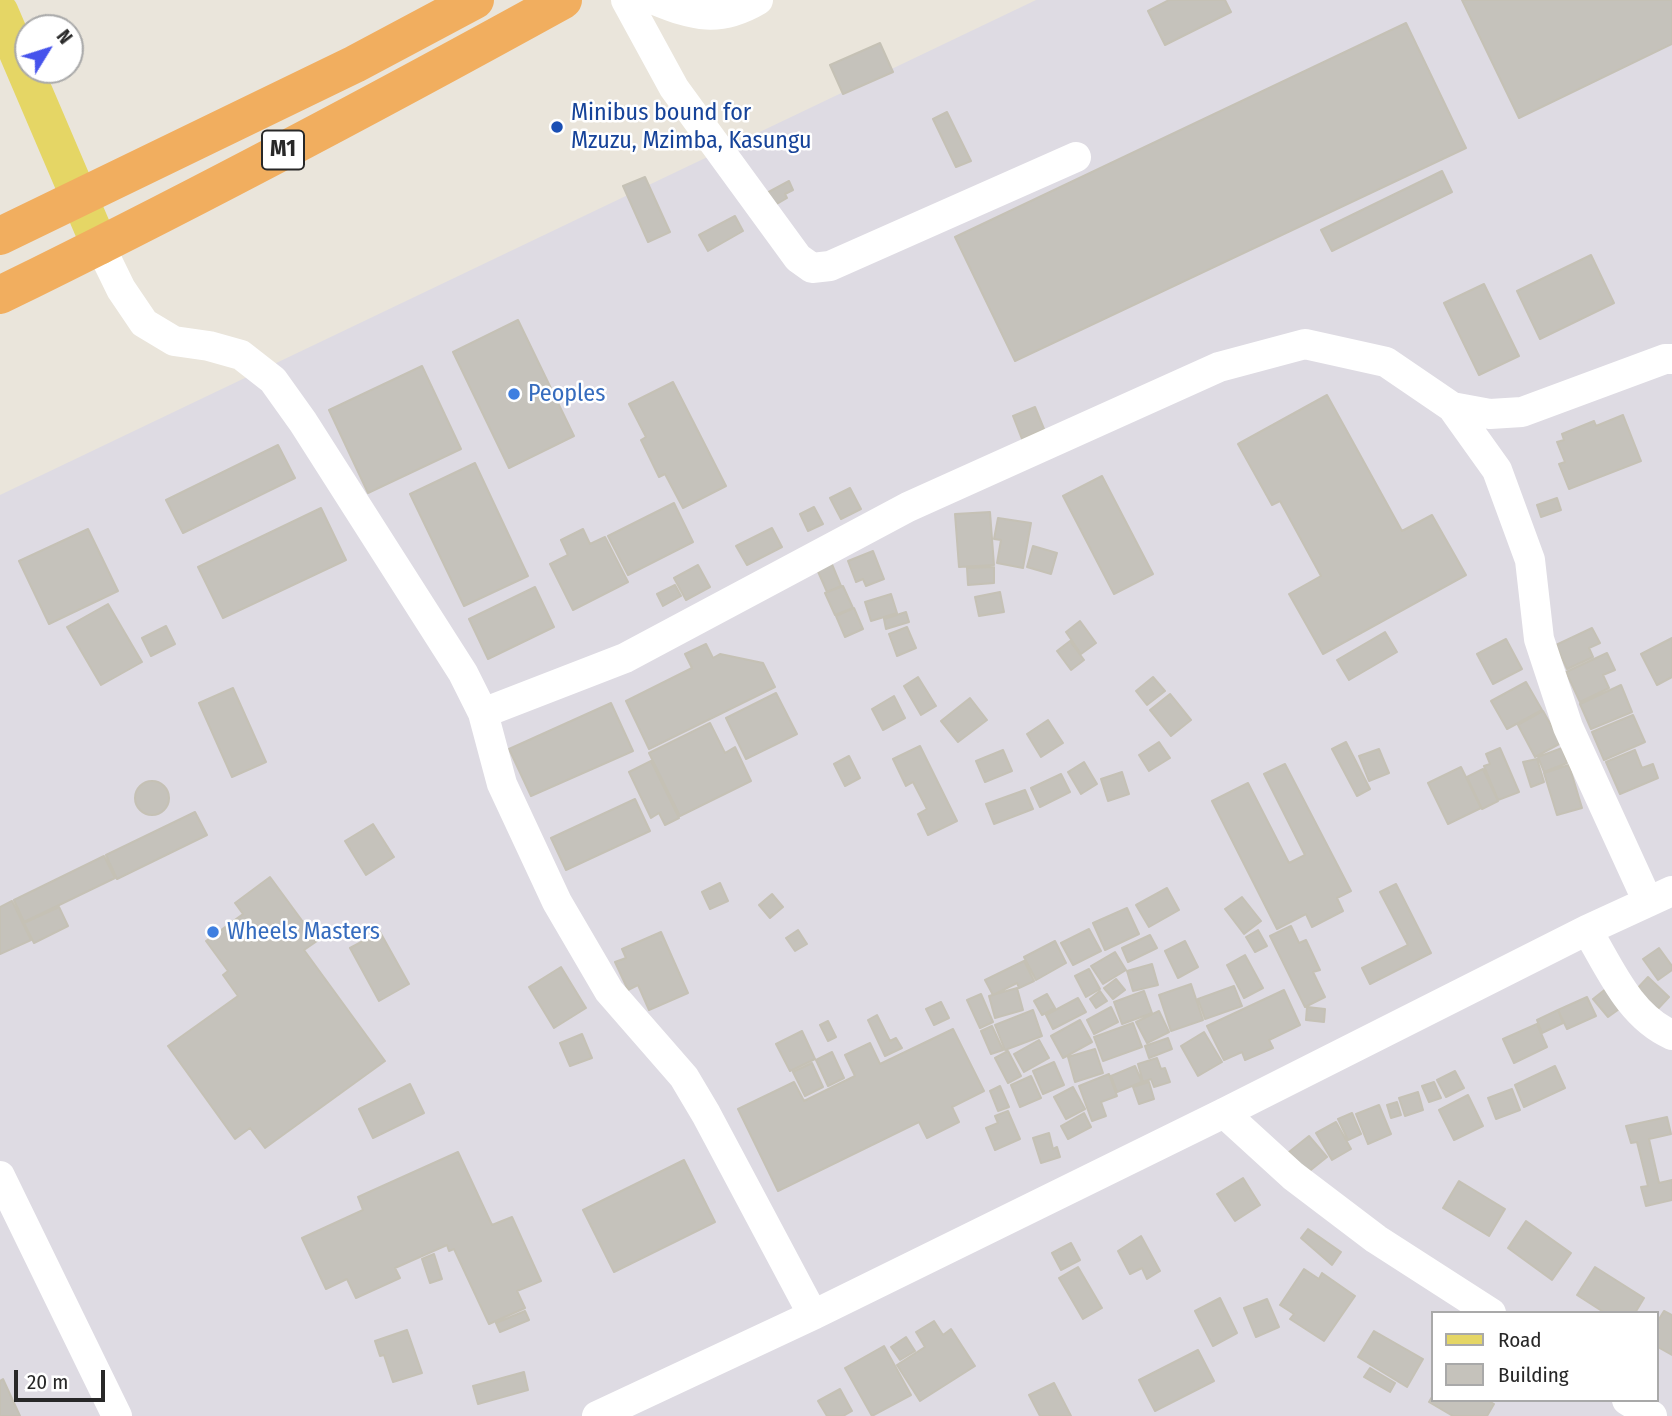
<!DOCTYPE html>
<style>
body{margin:0}
#map{position:relative;width:1672px;height:1416px;overflow:hidden;background:#eae5db;font-family:"Fira Sans Condensed",sans-serif}
canvas{display:block}
.legend{position:absolute;left:1431px;top:1311px;width:228px;height:91px;box-sizing:border-box;background:#fff;border:2px solid #a9a9a9;margin:0;padding:9px 12px;list-style:none;font-size:21px;color:#282828}
.legend li{display:flex;align-items:center;gap:14px;height:35px}
.legend b{width:35px;border:2px solid #a9a9a9}
.north{position:absolute;left:14px;top:14px;width:70px;height:70px;box-sizing:border-box;background:#fff;border:2px solid #a9a9a9;border-radius:50%;rotate:52deg;font-size:19px;font-weight:700;line-height:28px;text-align:center;color:#282828}
.north::after{content:'';display:block;margin:auto;width:24px;height:32px;background:#4653ec;clip-path:polygon(50% 0,100% 100%,50% 72%,0 100%)}
.scale{position:absolute;left:14px;top:1370px;width:91px;height:32px;box-sizing:border-box;border:4px solid #282828;border-top:0;padding-left:9px;font-size:21px;line-height:24px;white-space:nowrap;color:#282828;-webkit-text-stroke:5px #fff;paint-order:stroke}
</style>
<div id="map">
<canvas width="1672" height="1416"></canvas>
<ul class="legend">
<li><b style="height:9px;background:#e5d665"></b>Road</li>
<li><b style="height:19px;background:#c5c2bb"></b>Building</li>
</ul>
<div class="north">N</div>
<div class="scale">20 m</div>
</div>
<script>
const ctx = document.querySelector('canvas').getContext('2d');
ctx.lineJoin = 'round';
function fillPath(path, color) { ctx.fillStyle = color; ctx.fill(path, 'evenodd'); }
function trace(path, color, width, dash) { ctx.strokeStyle = color; ctx.lineWidth = width; ctx.lineCap = dash ? 'butt' : 'round'; ctx.setLineDash(dash || []); ctx.stroke(path); }
function drawText(font, color, halo, rows, align = 'center') {
  ctx.font = font + ' "Fira Sans Condensed",sans-serif'; ctx.lineWidth = 5; ctx.setLineDash([]); ctx.textBaseline = 'middle'; ctx.strokeStyle = halo; ctx.fillStyle = color; for (const [text, x, y, turn = 0] of rows) {
    ctx.save(); ctx.translate(x, y); ctx.rotate((+turn || 0) * Math.PI / 180); ctx.textAlign = isNaN(turn) ? turn : align; if (halo) ctx.strokeText(text, 0, 0); ctx.fillText(text, 0, 0); ctx.restore();
  }
}
fillPath(new Path2D(`
 M1036,0H1672V1416H0V495ZM1432,1313H1656V1400H1432Z`), '#dedbe3');
const building = new Path2D(`
 M1169,0H1225L1231,12L1165,45L1148,11Z
 M1462,0H1672V44L1519,118Z
 M1406,23L1466,148L1015,361L955,237Z
 M880,43L893,72L843,94L830,65Z
 M947,112L971,161L956,167L933,119Z
 M1442,171L1452,192L1332,251L1321,230Z
 M645,177L670,232L648,242L623,186Z
 M789,181L793,190L785,194L787,198L770,208L763,195Z
 M735,216L743,231L708,251L699,235Z
 M1591,255L1614,303L1540,339L1517,291Z
 M1484,284L1519,356L1479,375L1444,303Z
 M518,320L574,436L509,468L453,352Z
 M422,366L461,449L368,493L329,410Z
 M673,382L726,486L683,508L665,474L659,477L641,440L646,437L629,404Z
 M1327,395L1402,531L1432,515L1466,575L1323,654L1289,594L1321,576L1280,501L1272,505L1238,444Z
 M1035,407L1044,429L1022,439L1013,416Z
 M1623,415L1641,461L1569,489L1559,464L1565,462L1557,442L1564,440L1562,434L1594,421L1596,426Z
 M278,445L295,478L183,533L166,500Z
 M475,463L528,576L464,606L410,494Z
 M1102,476L1153,574L1114,594L1063,496Z
 M850,488L861,509L841,519L830,498Z
 M1557,498L1561,510L1541,517L1537,505Z
 M674,503L693,542L628,575L608,536Z
 M814,507L823,524L808,531L800,514Z
 M321,508L346,560L223,618L198,567Z
 M990,512L994,565L959,567L955,514Z
 M998,518L1031,523L1023,568L997,563L1001,540L994,539Z
 M772,528L782,547L747,565L736,546Z
 M88,529L118,591L49,624L19,561Z
 M583,529L590,544L605,537L628,582L573,610L550,564L568,555L561,540Z
 M1033,546L1057,553L1051,574L1027,567Z
 M873,551L884,579L866,586L863,579L856,582L848,561Z
 M831,562L841,586L827,592L816,567Z
 M698,565L710,587L686,600L674,578Z
 M994,567V583L968,585L967,568Z
 M675,585L681,596L663,606L657,594Z
 M843,586L853,608L835,615L825,593Z
 M535,587L554,627L488,659L469,619Z
 M1000,592L1004,612L979,616L975,597Z
 M891,594L897,613L871,621L865,602Z
 M108,604L142,662L101,685L67,627Z
 M854,608L863,629L845,637L836,616Z
 M906,612L909,622L886,629L884,619Z
 M1080,621L1096,643L1081,654L1066,632Z
 M166,626L175,644L151,656L142,638Z
 M907,627L916,648L897,656L889,634Z
 M1592,628L1600,643L1589,648L1593,657L1567,669L1556,645Z
 M1385,632L1397,652L1349,680L1337,660Z
 M1672,638V677L1657,685L1641,654Z
 M1506,639L1522,669L1493,684L1477,654Z
 M1070,641L1084,660L1071,670L1057,651Z
 M706,644L713,658L720,654L763,663L775,687L649,749L626,701L692,668L685,654Z
 M1607,653L1615,670L1603,675L1609,688L1580,702L1566,672Z
 M918,677L936,706L921,715L904,686Z
 M1153,677L1165,691L1147,705L1136,691Z
 M1526,682L1542,710L1507,729L1491,701Z
 M1621,685L1632,712L1591,729L1580,704Z
 M233,688L266,762L232,777L199,703Z
 M776,693L797,734L746,759L726,718Z
 M1170,694L1191,720L1171,736L1150,710Z
 M894,696L905,718L883,730L872,709Z
 M970,698L987,720L958,742L941,721Z
 M611,703L633,751L531,796L509,749Z
 M1543,711L1561,743L1535,757L1518,725Z
 M1633,715L1645,742L1604,760L1592,732Z
 M1048,720L1063,743L1041,757L1027,734Z
 M710,723L725,753L735,747L751,781L680,816L649,753Z
 M1159,742L1170,758L1149,771L1139,755Z
 M1346,742L1370,789L1357,796L1332,749Z
 M920,746L957,821L928,835L918,814L927,809L913,782L906,786L893,759Z
 M1500,748L1519,792L1498,800L1484,766L1490,764L1486,754Z
 M1562,748L1567,763L1544,772L1538,757Z
 M1379,749L1389,773L1369,781L1359,756Z
 M1003,750L1012,771L985,782L976,761Z
 M1635,750L1642,768L1653,764L1658,778L1620,794L1606,762Z
 M849,756L860,778L845,786L834,764Z
 M1537,759L1544,782L1531,787L1523,762Z
 M651,761L679,818L665,825L659,813L651,818L629,772Z
 M1084,762L1097,784L1081,794L1068,772Z
 M1285,764L1351,891L1337,898L1343,911L1312,927L1306,914L1277,929L1212,801L1248,783L1289,863L1305,855L1264,774Z
 M1569,765L1582,808L1557,815L1544,773Z
 M1461,767L1481,808L1448,824L1428,783Z
 M1483,769L1498,801L1482,809L1467,777Z
 M1122,772L1129,794L1108,801L1101,779Z
 M1061,774L1070,792L1040,807L1031,788Z
 M135 798a17 17 0 1 1 34 0a17 17 0 1 1-34 0Z
 M1025,790L1033,809L994,824L986,804Z
 M635,799L650,831L566,870L551,838Z
 M195,812L207,835L117,879L106,855Z
 M373,824L394,857L366,875L345,841Z
 M104,856L115,878L24,922L14,900Z
 M270,877L317,941L304,950L385,1061L265,1148L250,1128L235,1139L168,1046L238,996L223,975L228,971L206,941L243,914L235,903Z
 M720,883L728,901L710,909L702,892Z
 M1396,884L1431,953L1370,984L1362,968L1408,945L1380,892Z
 M1167,888L1179,910L1149,927L1136,905Z
 M772,894L783,907L770,918L759,905Z
 M1242,897L1261,921L1244,934L1225,909Z
 M12,901L31,940L0,954V907Z
 M59,907L68,926L34,943L24,923Z
 M1127,908L1139,934L1105,950L1093,923Z
 M1291,926L1299,943L1306,940L1320,970L1313,972L1325,997L1305,1007L1270,936Z
 M1089,929L1101,951L1073,965L1061,943Z
 M798,930L807,944L795,951L786,938Z
 M1258,930L1267,946L1255,952L1246,937Z
 M380,932L409,984L379,1001L350,948Z
 M661,932L688,993L649,1010L638,985L628,990L615,962L626,958L622,949Z
 M1150,935L1157,948L1128,962L1122,948Z
 M1055,941L1066,963L1036,980L1024,957Z
 M1185,941L1198,967L1178,978L1165,951Z
 M1659,948L1672,966V970L1658,980L1643,959Z
 M1115,952L1126,970L1103,984L1091,966Z
 M1245,955L1263,988L1244,998L1227,965Z
 M1024,961L1034,981L1019,988L1017,983L993,995L985,980Z
 M1152,964L1158,985L1133,991L1127,971Z
 M561,967L586,1008L554,1028L529,987Z
 M1089,969L1100,989L1086,997L1075,976Z
 M1648,977L1669,997L1655,1012L1634,992Z
 M1116,979L1125,990L1113,999L1104,988Z
 M1191,984L1203,1020L1171,1031L1159,995Z
 M1234,986L1242,1006L1205,1019L1198,999Z
 M1017,988L1023,1010L995,1018L989,996Z
 M1607,988L1622,1007L1608,1017L1593,999Z
 M1284,990L1300,1025L1269,1040L1273,1048L1245,1060L1242,1052L1224,1060L1207,1026Z
 M1100,991L1107,1001L1096,1008L1090,999Z
 M1144,991L1152,1013L1122,1024L1114,1002Z
 M981,994L993,1022L980,1028L967,1000Z
 M1047,994L1055,1008L1042,1015L1034,1001Z
 M1587,997L1596,1016L1567,1029L1558,1010Z
 M1078,998L1086,1012L1053,1029L1046,1015Z
 M941,1002L949,1018L934,1025L926,1009Z
 M1111,1007L1118,1022L1094,1034L1087,1020Z
 M1307,1007L1325,1009L1324,1022L1306,1020Z
 M1033,1010L1042,1036L1005,1050L995,1025Z
 M1558,1010L1563,1023L1542,1033L1537,1020Z
 M1159,1011L1169,1032L1147,1043L1136,1022Z
 M877,1015L890,1041L896,1038L902,1048L885,1056L868,1020Z
 M1080,1020L1092,1042L1063,1058L1051,1036Z
 M828,1021L836,1037L828,1041L820,1025Z
 M1133,1023L1142,1047L1103,1061L1094,1037Z
 M1537,1024L1547,1047L1514,1063L1503,1039Z
 M992,1026L1003,1050L991,1054L981,1031Z
 M953,1029L984,1091L952,1107L959,1122L927,1138L919,1122L778,1191L738,1109L794,1082L804,1101L855,1076L845,1055L870,1043L880,1064Z
 M802,1031L815,1059L790,1071L776,1044Z
 M1204,1032L1222,1062L1198,1076L1181,1046Z
 M582,1034L592,1058L570,1066L560,1043Z
 M1168,1038L1172,1049L1149,1058L1145,1046Z
 M1039,1040L1049,1058L1024,1072L1014,1054Z
 M1095,1049L1103,1073L1075,1082L1068,1057Z
 M1008,1051L1021,1076L1008,1083L995,1058Z
 M832,1052L844,1078L828,1086L816,1060Z
 M1157,1058L1161,1069L1165,1068L1170,1082L1154,1087L1151,1079L1143,1082L1138,1064Z
 M1054,1062L1064,1085L1043,1094L1033,1071Z
 M812,1063L823,1087L805,1096L793,1072Z
 M1135,1066L1142,1082L1117,1092L1111,1076Z
 M1555,1066L1565,1088L1524,1107L1515,1085Z
 M1455,1071L1464,1088L1446,1097L1437,1080Z
 M1109,1074L1117,1096L1101,1102L1106,1116L1092,1121L1079,1086Z
 M1031,1076L1041,1098L1020,1107L1011,1085Z
 M1149,1082L1154,1099L1139,1104L1133,1087Z
 M1434,1082L1441,1098L1429,1102L1422,1086Z
 M410,1084L424,1113L373,1138L359,1109Z
 M1000,1086L1009,1107L998,1111L990,1091Z
 M1073,1087L1085,1109L1066,1119L1054,1097Z
 M1512,1089L1520,1110L1496,1119L1488,1098Z
 M1418,1092L1423,1110L1405,1116L1399,1098Z
 M1468,1095L1483,1126L1454,1140L1439,1110Z
 M1397,1102L1401,1115L1391,1118L1387,1105Z
 M1379,1105L1391,1134L1368,1144L1356,1114Z
 M1008,1111L1020,1139L995,1150L986,1128L998,1123L995,1116Z
 M1084,1113L1091,1127L1068,1139L1061,1126Z
 M1352,1113L1361,1134L1348,1140L1338,1119Z
 M1667,1117L1671,1134L1649,1139L1659,1183L1672,1180V1200L1646,1206L1641,1187L1648,1186L1637,1142L1631,1143L1626,1126Z
 M1336,1122L1351,1149L1332,1160L1316,1133Z
 M1049,1133L1053,1149L1057,1147L1060,1157L1041,1163L1033,1138Z
 M1309,1136L1327,1157L1307,1173L1289,1152Z
 M458,1152L492,1225L512,1217L541,1281L517,1291L525,1308L489,1324L454,1249L449,1251L447,1245L395,1268L400,1278L356,1298L347,1279L326,1289L302,1238L363,1210L358,1197Z
 M684,1160L715,1222L614,1272L583,1210Z
 M1243,1178L1260,1205L1235,1221L1217,1194Z
 M1459,1181L1505,1209L1489,1236L1443,1208Z
 M1526,1221L1571,1253L1552,1280L1508,1248Z
 M1308,1229L1341,1252L1332,1265L1301,1238Z
 M1141,1236L1160,1271L1147,1279L1142,1268L1130,1274L1118,1251Z
 M1071,1243L1080,1260L1061,1270L1052,1253Z
 M434,1254L442,1279L430,1283L422,1259Z
 M1078,1267L1102,1308L1083,1319L1059,1278Z
 M1595,1267L1644,1298L1635,1313H1605L1577,1295Z
 M1304,1269L1319,1279L1322,1273L1355,1296L1324,1341L1290,1319L1294,1314L1280,1305Z
 M1220,1298L1237,1333L1213,1346L1195,1311Z
 M1267,1299L1279,1327L1256,1337L1244,1308Z
 M525,1311L529,1320L500,1332L496,1323Z
 M1664,1311L1672,1315V1355L1656,1346V1324Z
 M934,1321L943,1335L951,1329L975,1366L920,1401L897,1365L925,1347L916,1332Z
 M407,1330L422,1373L393,1382L384,1355L380,1356L375,1341Z
 M1374,1331L1423,1359L1407,1387L1358,1357Z
 M906,1337L915,1351L900,1360L891,1347Z
 M884,1346L911,1395L872,1416L845,1368Z
 M1198,1350L1214,1381L1155,1411L1139,1380Z
 M1370,1368L1395,1383L1390,1392L1364,1377Z
 M524,1372L528,1390L478,1404L473,1386Z
 M3,1379L20,1416H0V1381Z
 M1054,1383L1071,1416H1040L1029,1395Z
 M840,1389L852,1411L843,1416H827L818,1401Z
 M1432,1397V1400H1487L1494,1404L1487,1416H1453L1429,1402Z`);
fillPath(building, '#c5c2bb');
trace(building, '#c5c1b5', 2);
trace(new Path2D(`
 M626,0L674,88L798,258L812,268L830,266L1076,157
 M655,0C694,16 719,23 758,0
 M100,246L121,289L144,323L174,341L209,346L241,355L273,380L303,422L463,673L483,713L502,784L557,902L609,991L684,1077L706,1114L813,1315
 M1452,407L1490,414L1522,412L1665,359H1672
 M483,713L625,658L908,507L1219,367L1305,344L1386,362L1452,407L1497,470L1530,560L1539,639L1568,727L1648,902
 M1587,930C1610,968 1629,1016 1672,1035
 M1224,1113L1293,1176L1376,1239L1491,1313
 M0,1176L117,1416
 M1627,1400L1652,1416
 M597,1416L813,1315L1224,1113L1587,930L1672,891`), '#fff', 30);
trace(new Path2D(`
 M0,12L100,246`), '#e5d665', 37);
trace(new Path2D(`
 M0,236L355,64L475,0
 M0,295C190,202 378,102 563,0`), '#f1ae5f', 38);
for (const [x, y, r, color] of [
 [557,127,7,"#1a4fb4"],
 [514,394,7,"#3f7fe0"],
 [213,932,7,"#3f7fe0"]
]) { const dot = new Path2D(); dot.arc(x, y, r, 0, 2 * Math.PI); ctx.fillStyle = color; ctx.fill(dot); trace(dot, '#fff', 2.5); }
for (const [x, y, w] of [
 [283,150,42]
]) { const box = new Path2D(); box.roundRect(x - w / 2, y - 19.5, w, 39, 5); ctx.fillStyle = '#fff'; ctx.fill(box); trace(box, '#282828', 2); }
drawText('bold 23px', '#282828', null, [
 ["M1",283,150]
]);
drawText('24px', '#164399', '#fff', [
 ["Minibus bound for",571,113],
 ["Mzuzu, Mzimba, Kasungu",571,141]
], 'left');
drawText('24px', '#366cbe', '#fff', [
 ["Peoples",528,394],
 ["Wheels Masters",227,932]
], 'left');
</script>
